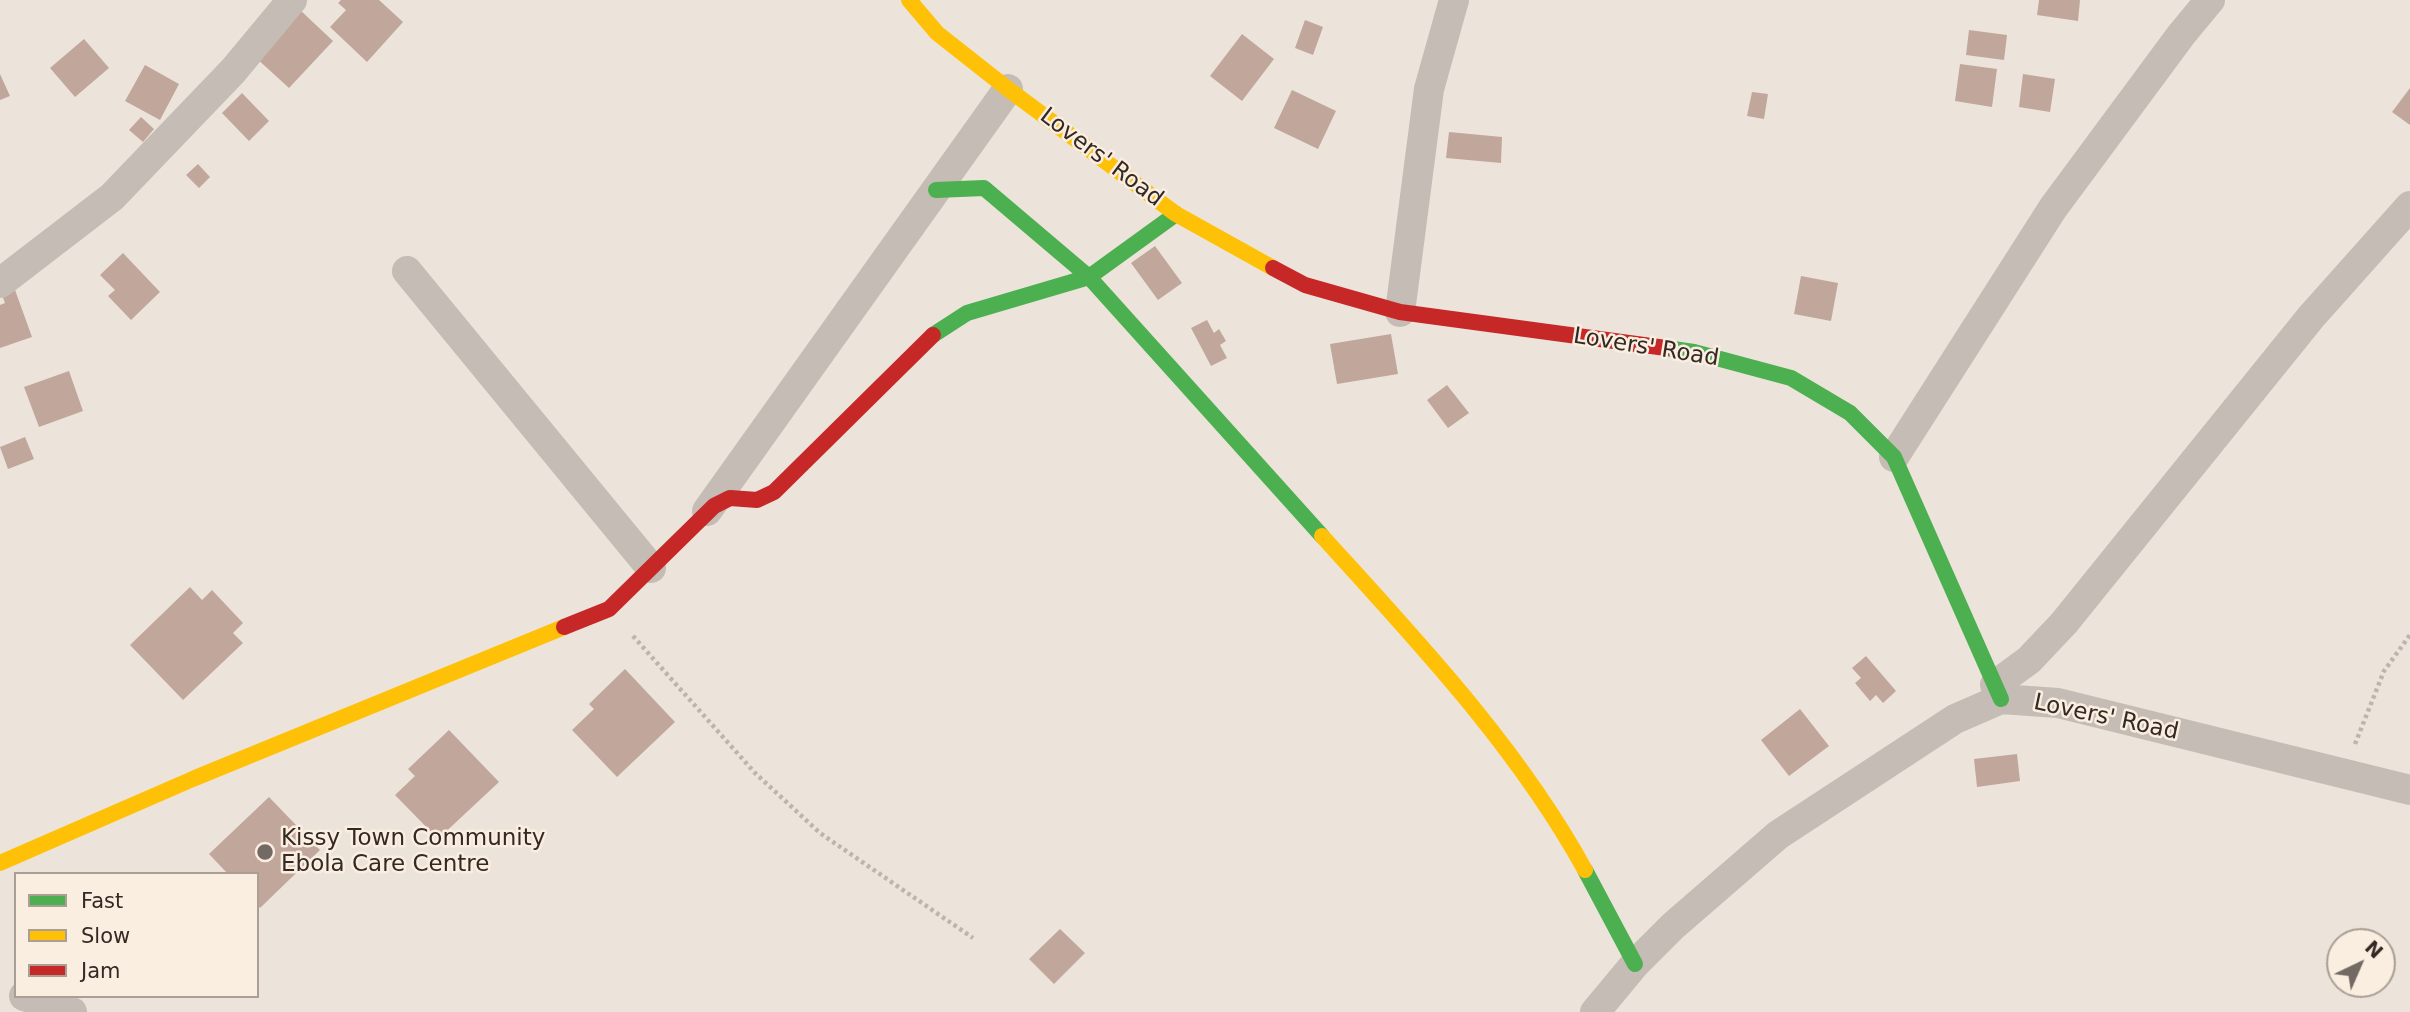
<!DOCTYPE html>
<style>
body{margin:0}
#map{position:relative;width:2410px;height:1012px;overflow:hidden;background:#ece4db;font-family:"DejaVu Sans",sans-serif}
canvas{display:block}
.legend{position:absolute;left:14px;top:872px;width:245px;height:126px;box-sizing:border-box;background:#faeee0;border:2px solid #ab9f95;margin:0;padding:9px 12px;list-style:none;font-size:21px;color:#342924}
.legend li{display:flex;align-items:center;gap:14px;height:35px}
.legend b{width:35px;border:2px solid #ab9f95}
.north{position:absolute;left:2326px;top:928px;width:70px;height:70px;box-sizing:border-box;background:#faeee0;border:2px solid #ab9f95;border-radius:50%;rotate:44deg;font-size:19px;font-weight:700;line-height:28px;text-align:center;color:#342924}
.north::after{content:'';display:block;margin:auto;width:24px;height:32px;background:#746a64;clip-path:polygon(50% 0,100% 100%,50% 72%,0 100%)}
</style>
<div id="map">
<canvas width="2410" height="1012"></canvas>
<ul class="legend">
<li><b style="height:9px;background:#4caf50"></b>Fast</li>
<li><b style="height:9px;background:#ffc107"></b>Slow</li>
<li><b style="height:9px;background:#c62828"></b>Jam</li>
</ul>
<div class="north">N</div>
</div>
<script>
const ctx = document.querySelector('canvas').getContext('2d');
ctx.lineJoin = 'round';
function fillPath(path, color) { ctx.fillStyle = color; ctx.fill(path, 'evenodd'); }
function trace(path, color, width, dash) { ctx.strokeStyle = color; ctx.lineWidth = width; ctx.lineCap = dash ? 'butt' : 'round'; ctx.setLineDash(dash || []); ctx.stroke(path); }
function drawText(font, color, halo, rows, align = 'center') {
  ctx.font = font + ' "DejaVu Sans",sans-serif'; ctx.lineWidth = 5; ctx.setLineDash([]); ctx.textBaseline = 'middle'; ctx.strokeStyle = halo; ctx.fillStyle = color; for (const [text, x, y, turn = 0] of rows) {
    ctx.save(); ctx.translate(x, y); ctx.rotate((+turn || 0) * Math.PI / 180); ctx.textAlign = isNaN(turn) ? turn : align; if (halo) ctx.strokeText(text, 0, 0); ctx.fillText(text, 0, 0); ctx.restore();
  }
}
fillPath(new Path2D(`
 M341,0H379L403,22L367,62L330,27L346,10L338,3Z
 M2039,0H2080L2078,21L2037,15Z
 M299,9L333,41L289,88L255,57Z
 M1305,20L1323,27L1313,55L1295,48Z
 M1969,30L2007,35L2004,60L1966,55Z
 M1242,34L1274,59L1242,101L1210,76Z
 M84,39L109,68L75,97L50,68Z
 M1960,64L1997,69L1992,107L1955,101Z
 M145,65L179,84L160,120L125,101Z
 M0,74L10,96L0,100Z
 M2023,74L2055,79L2050,112L2019,107Z
 M2410,88V125L2392,112Z
 M1292,90L1336,111L1318,149L1274,128Z
 M1752,92L1768,94L1764,119L1747,116Z
 M242,93L269,121L249,141L222,113Z
 M141,117L154,129L143,142L129,130Z
 M1449,132L1502,137L1501,163L1446,158Z
 M198,164L210,177L199,188L186,175Z
 M1155,246L1182,283L1158,300L1131,263Z
 M123,253L160,292L131,320L108,296L115,290L100,275Z
 M1801,276L1838,283L1831,321L1794,314Z
 M15,290L32,337L0,348V305L5,303L2,295Z
 M1207,320L1214,333L1219,329L1226,341L1220,345L1227,358L1211,366L1191,328Z
 M1391,334L1398,374L1337,384L1330,344Z
 M69,371L83,411L39,427L24,387Z
 M1447,385L1469,413L1448,428L1427,400Z
 M25,437L34,459L8,469L0,447Z
 M190,587L202,600L212,590L243,623L233,633L243,643L183,700L130,645Z
 M1866,656L1896,691L1883,703L1876,695L1870,701L1855,683L1861,678L1852,668Z
 M625,669L675,722L617,777L572,730L594,709L589,704Z
 M1800,709L1829,746L1789,776L1761,740Z
 M449,730L499,782L438,839L395,795L415,776L408,769Z
 M2017,754L2020,781L1977,787L1974,759Z
 M269,797L320,850L260,908L257,904V874H228L209,854Z
 M1060,929L1085,953L1054,984L1029,959Z`), '#c1a69b');
trace(new Path2D(`
 M633,636L755,773L820,833L973,938
 M2355,744L2384,671L2410,635`), '#bdb4ad', 4.5, [3.5, 3.5]);
trace(new Path2D(`
 M407,271L651,568
 M0,283L112,197L233,71L292,0
 M1400,312L1429,89L1454,0
 M1894,457L2053,208L2181,35L2210,0
 M707,511L1008,89
 M1995,685L2029,660L2064,623L2311,317L2410,206
 M24,996L72,1012
 M1595,1012L1635,964L1673,926L1778,835L1955,719L2001,699L2058,703L2410,790`), '#c4bcb5', 30);
trace(new Path2D(`
 M936,190L984,188L1089,277L1322,536
 M933,335L967,313L1089,277L1176,214
 M1666,348L1694,352L1791,378L1850,413L1894,457L2001,699
 M1585,870L1635,964`), '#4caf50', 16);
trace(new Path2D(`
 M909,0L937,33L1008,89L1176,214L1273,268
 M1322,536C1416,640 1517,746 1585,870
 M0,863L195,778L564,627`), '#ffc107', 16);
trace(new Path2D(`
 M1273,268L1305,285L1400,312L1666,348
 M564,627L609,609L714,506L730,498L757,500L774,492L933,335`), '#c62828', 16);
for (const [x, y, r, color] of [
 [265,852,9,"#746a64"]
]) { const dot = new Path2D(); dot.arc(x, y, r, 0, 2 * Math.PI); ctx.fillStyle = color; ctx.fill(dot); trace(dot, '#faeee0', 2.5); }
drawText('23px', '#342924', '#faeee0', [
 ["Lovers' Road",1101,158,37],
 ["Lovers' Road",1646,348,9],
 ["Lovers' Road",2106,718,12]
]);
drawText('23px', '#342924', '#faeee0', [
 ["Kissy Town Community",281,839],
 ["Ebola Care Centre",281,865]
], 'left');
</script>
